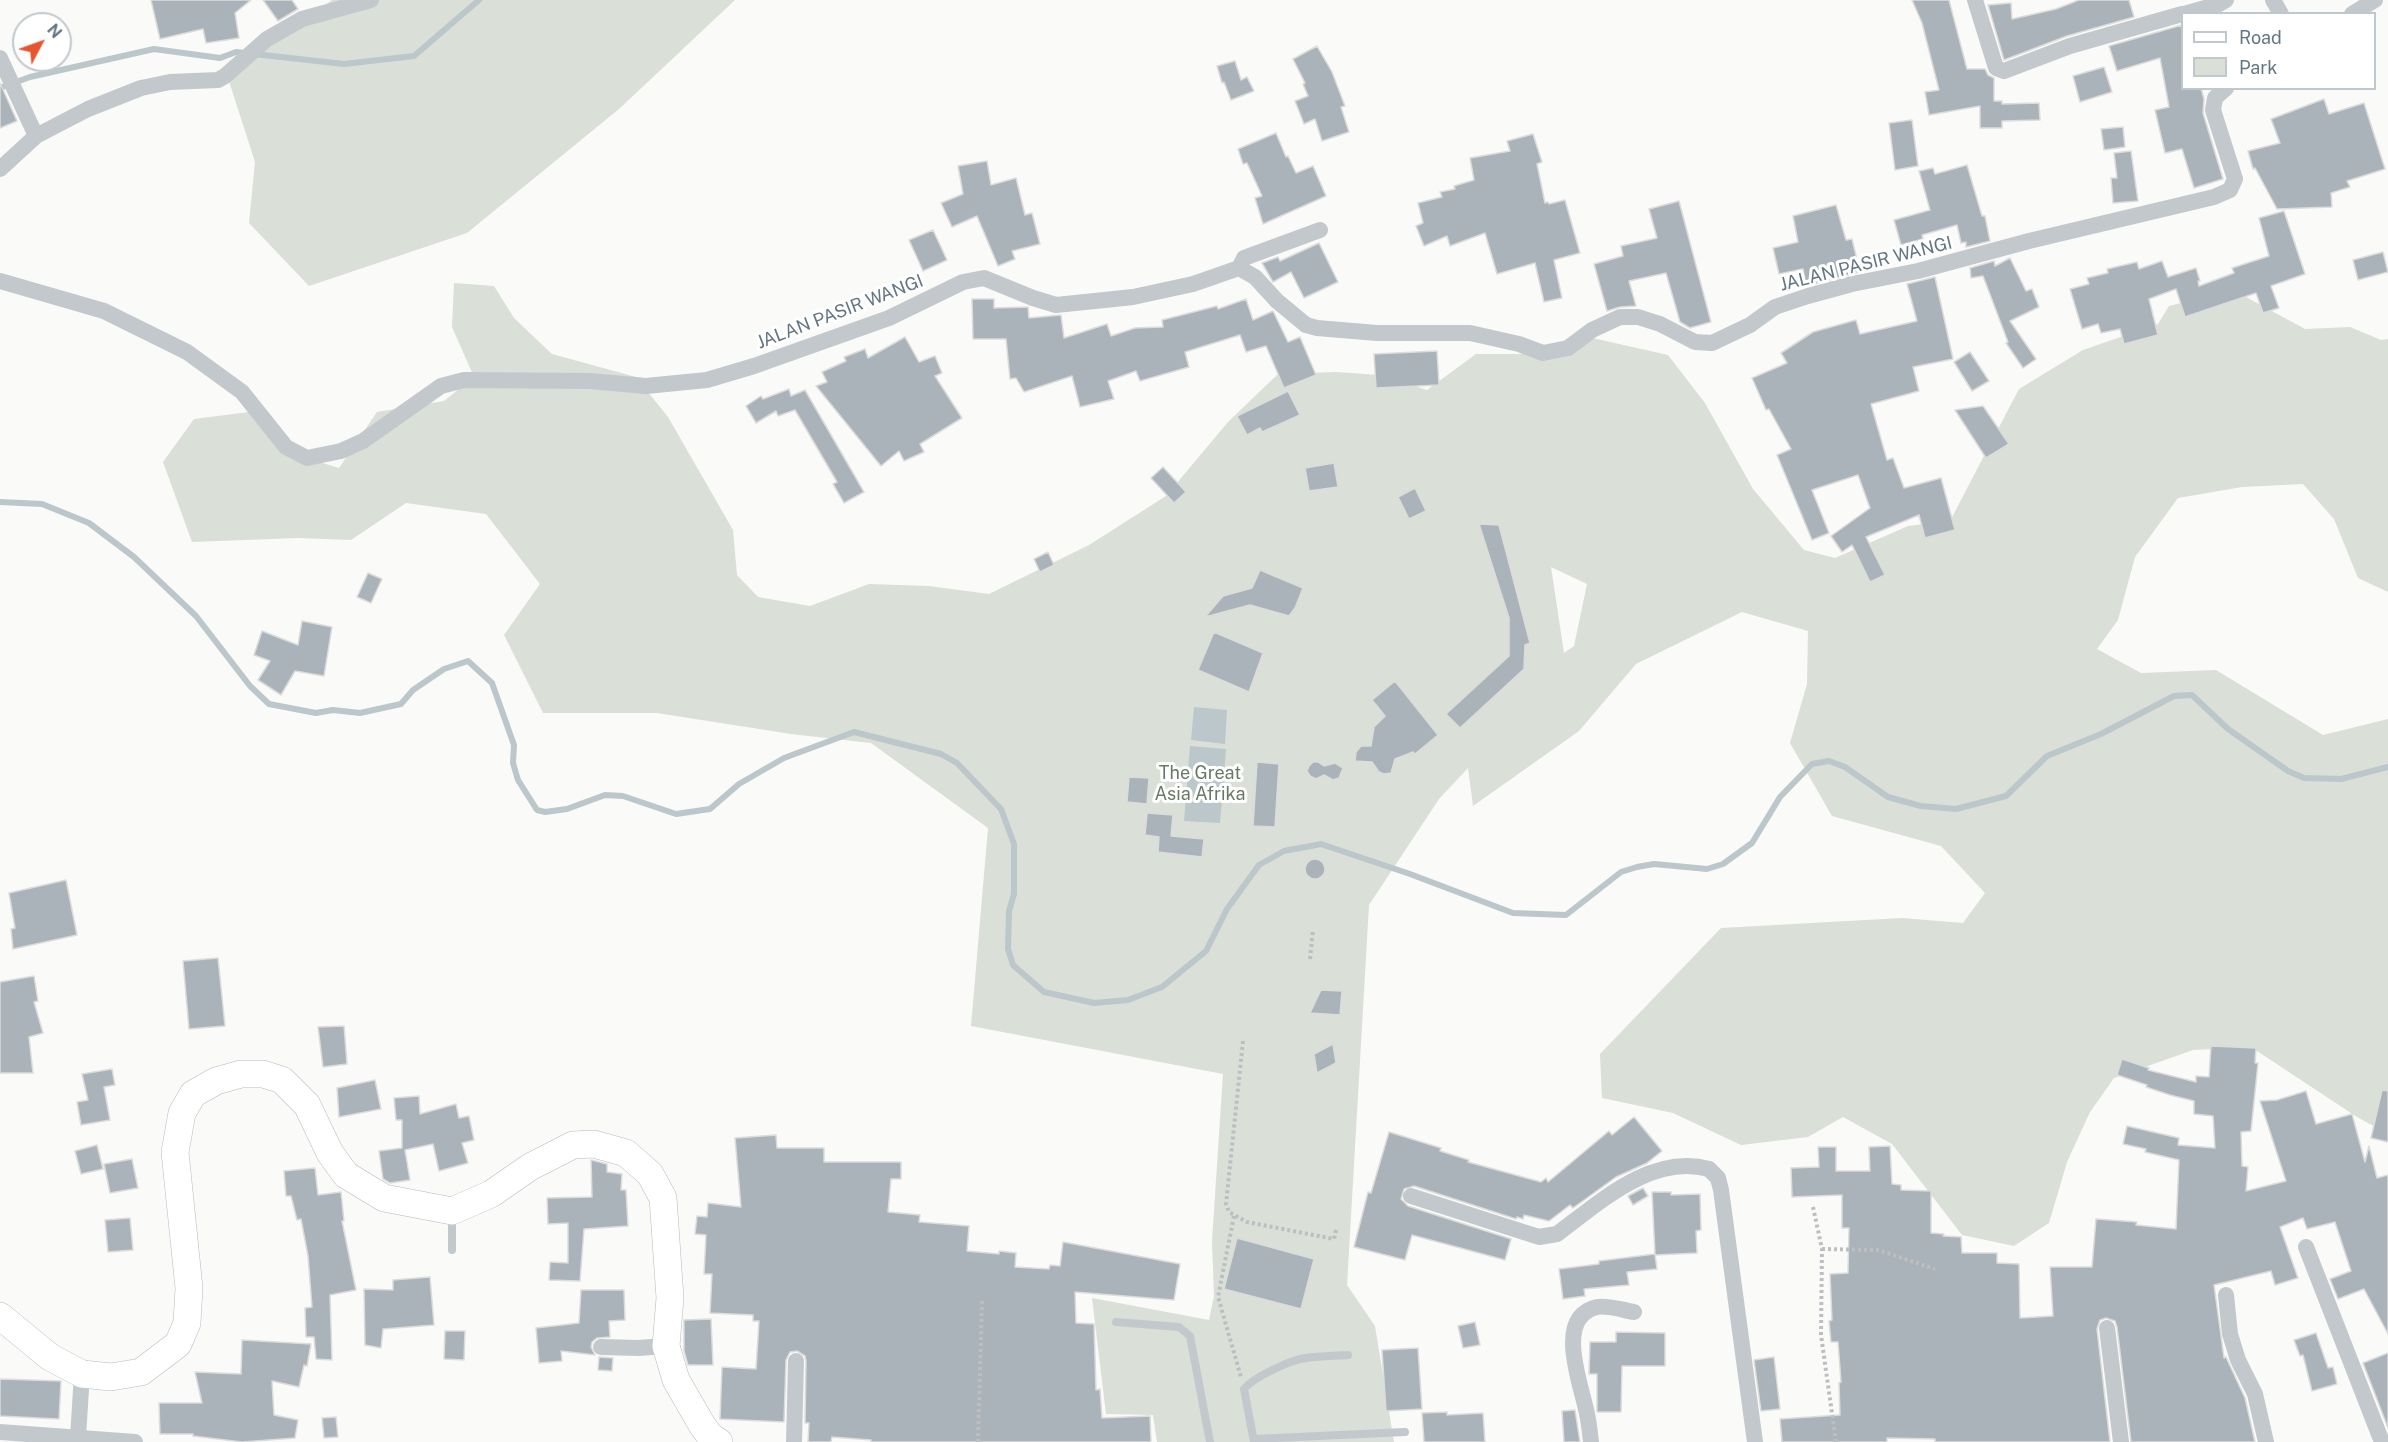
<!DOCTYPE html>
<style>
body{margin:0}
#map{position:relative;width:2388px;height:1442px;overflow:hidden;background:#fafaf8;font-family:"Public Sans",sans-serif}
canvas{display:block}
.legend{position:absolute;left:2181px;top:12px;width:195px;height:78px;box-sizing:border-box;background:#fff;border:2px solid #c1c8cd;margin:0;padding:8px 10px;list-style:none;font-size:18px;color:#657683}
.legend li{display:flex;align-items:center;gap:12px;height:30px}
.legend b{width:30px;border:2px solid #c1c8cd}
.north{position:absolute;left:12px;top:12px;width:60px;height:60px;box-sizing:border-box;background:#fff;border:2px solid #c1c8cd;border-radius:50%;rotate:49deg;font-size:16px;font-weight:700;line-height:24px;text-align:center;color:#657683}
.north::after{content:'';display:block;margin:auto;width:21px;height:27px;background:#e4572e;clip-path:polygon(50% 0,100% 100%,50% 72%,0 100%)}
</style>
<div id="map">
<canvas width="2388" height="1442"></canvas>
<ul class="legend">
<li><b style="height:8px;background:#fff"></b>Road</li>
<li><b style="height:16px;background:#dadfd7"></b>Park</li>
</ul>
<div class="north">N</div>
</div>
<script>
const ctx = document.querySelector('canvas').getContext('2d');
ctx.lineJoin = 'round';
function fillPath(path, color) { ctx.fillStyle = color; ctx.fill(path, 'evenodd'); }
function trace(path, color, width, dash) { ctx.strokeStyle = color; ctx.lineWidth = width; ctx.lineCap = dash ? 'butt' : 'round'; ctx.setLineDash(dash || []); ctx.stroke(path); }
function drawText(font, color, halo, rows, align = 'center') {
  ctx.font = font + ' "Public Sans",sans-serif'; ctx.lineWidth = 6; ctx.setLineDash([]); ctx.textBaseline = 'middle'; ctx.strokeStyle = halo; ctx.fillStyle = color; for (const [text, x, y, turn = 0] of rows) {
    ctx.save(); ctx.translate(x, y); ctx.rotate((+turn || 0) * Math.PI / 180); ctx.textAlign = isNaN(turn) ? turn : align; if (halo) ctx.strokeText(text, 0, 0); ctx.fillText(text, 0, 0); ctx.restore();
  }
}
fillPath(new Path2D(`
 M332,0H735L619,109L467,233L309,286L249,223L255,162L228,78Z
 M454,283L494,286L514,318L552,354L636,377L668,417L733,530L737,575L758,597L810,606L869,584L929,586L989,594L1089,545L1166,496L1228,422L1278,374L1336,372L1379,375L1427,390L1476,354H1520L1588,337L1668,355L1705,403L1753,489L1804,550L1835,558L1908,526L1950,521L2019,389L2083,350L2158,324L2169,306L2233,290L2305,329L2350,327L2381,340L2388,339V592L2358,578L2334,519L2303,484L2242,487L2178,498L2135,557L2118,620L2097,649L2141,673L2216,670L2323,735L2388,719V1134L2357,1117L2251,1047L2193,1050L2114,1078L2090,1112L2067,1162L2049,1223L2014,1246L1962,1235L1892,1144L1843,1117L1808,1137L1741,1145L1673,1113L1602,1098L1600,1054L1721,928L1902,918L1963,923L1985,893L1941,846L1832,816L1790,743L1807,684L1808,631L1742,612L1636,664L1579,731L1473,806L1468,768L1439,799L1369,905L1347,1285L1375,1326L1394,1442H1157L1153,1415L1106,1414L1092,1298L1209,1320L1214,1296L1212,1241L1223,1074L971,1026L988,828L871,743L791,734L657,713H543L504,635L540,584L486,514L406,503L351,540L298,538L192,542L163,462L194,419L249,412L293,454L339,468L377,412L444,401L474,377L452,327ZM1551,567L1587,584L1574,646L1564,653Z`), '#dadfd7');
fillPath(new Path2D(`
 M1194,707L1227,710L1225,744L1191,740Z
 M1190,746L1226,749L1220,823L1184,821Z`), '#bbc7cb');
trace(new Path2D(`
 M0,88L30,77L154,49L220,58L236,52L344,64L414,56L479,0
 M0,502L42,504L89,523L134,557L196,616L250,686L269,704L316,713L333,710L360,713L401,704L413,690L444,669L468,661L492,683L514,745L513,763L518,780L537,810L545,812L567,809L605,795L623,796L676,814L710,809L739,784L784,758L854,732L941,754L957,763L1001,809L1014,844V894L1009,911L1008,949L1013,965L1044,992L1094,1003L1128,1000L1162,987L1206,951L1227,909L1259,865L1284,851L1321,844L1410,874L1513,913L1566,915L1621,872L1637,867L1654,864L1707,869L1723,864L1752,843L1780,797L1812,764L1829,761L1845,767L1888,797L1921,806L1956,809L2006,796L2047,756L2101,734L2174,696L2192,695L2228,729L2288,771L2304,778L2341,779L2388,767`), '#bbc7cb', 6);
const building = new Path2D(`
 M151,0H251L235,13L239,38L206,43L203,29L160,39Z
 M263,0H292L298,9L278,21Z
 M1912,0H1949L1967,69H1985L1988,75L1994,78V101H2002V104L2039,103L2040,120L2002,121V128H1980V106L1929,115L1925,92L1939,90L1922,23Z
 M2079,0H2129L2134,17L2067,36L2004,60L1988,5L2011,3L2012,19L2056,9Z
 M2182,25V88H2201L2204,99L2203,113L2223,179L2194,188L2182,149L2165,153L2155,110L2169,107L2160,58L2117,71L2109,46Z
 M1317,46L1332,72L1345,106L1341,107L1349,132L1322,141L1315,119L1304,124L1295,101L1308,96L1303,84L1305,83L1293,59Z
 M1235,61L1241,80L1247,77L1254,91L1231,100L1224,82L1222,83L1217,66Z
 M2104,67L2112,92L2080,102L2073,76Z
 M0,83L17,121L0,128Z
 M2324,99L2329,114L2364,103L2385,169L2347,181L2350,187L2331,193L2332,207L2277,209L2255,168L2253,169L2248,151L2280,143L2271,119Z
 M1912,120L1918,166L1895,170L1889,123Z
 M2123,127L2125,147L2104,150L2101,129Z
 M1276,133L1286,157L1288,156L1296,173L1313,166L1326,196L1263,224L1255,198L1262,196L1247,163L1243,164L1238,149Z
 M1533,134L1542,162L1537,164L1545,203L1548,202L1549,204L1565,200L1580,253L1554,260L1562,298L1544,302L1535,263L1497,274L1485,233L1450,246L1447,236L1424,246L1416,226L1423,223L1418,203L1442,197L1440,192L1455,189L1454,186L1474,180L1470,158L1510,151L1507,141Z
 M2131,151L2138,201L2113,203L2111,178H2117L2114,153Z
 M987,161L991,185L1016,178L1025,215L1032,213L1040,244L1012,251L1015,259L998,266L977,216L952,227L941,203L963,194L958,166Z
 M1967,165L1982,216H1985L1990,241L1966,247V242L1961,243L1957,225L1922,235L1923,239L1901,245L1894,220L1930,210L1919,171L1933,168L1935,174Z
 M1679,201L1711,322L1690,328L1680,322L1666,273L1629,281L1636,306L1620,307L1607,311L1594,264L1623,256L1621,246L1657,238L1649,209Z
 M1836,205L1846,240L1852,239L1860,272L1806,286L1803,269L1779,274L1773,248L1798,242L1793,216Z
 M2284,211L2305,274L2271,286L2279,308L2263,313L2256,293L2185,317L2176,289L2149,299L2158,335L2124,344L2120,329L2101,333L2098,324L2082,329L2070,289L2089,284L2087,278L2108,273L2107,269L2137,262L2139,269L2162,261L2168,277L2196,268L2200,281H2198L2199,286L2234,273L2232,268L2269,256L2259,218Z
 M933,230L947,260L923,271L909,240Z
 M1319,243L1338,282L1304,298L1291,272L1273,282L1262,263L1278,257L1280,261Z
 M2383,252L2388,272L2358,280L2353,260Z
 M2010,258L2026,291L2032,289L2039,307L2010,321L2036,359L2023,368L2006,343L2008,342L1983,276L1971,278L1970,268L1994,261L1995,266Z
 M1935,277L1953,359L1913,367L1919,391L1871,404L1887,460L1893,458L1904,488L1941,478L1955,530L1925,538L1919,515L1866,537L1885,575L1870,582L1852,545L1842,552L1831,536L1870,508L1858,475L1812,490L1829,533L1812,540L1777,455L1791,449L1769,409L1766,410L1752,378L1787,363L1781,353L1813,332L1856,320L1860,334L1917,321L1907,284Z
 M972,299H994V308L1028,307L1029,318L1061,315L1064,338L1107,324L1111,336L1135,328L1163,327L1162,320L1217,306L1218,309L1246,299L1253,320L1273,311L1288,342L1300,337L1316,375L1284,388L1266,346L1246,352L1240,335L1185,352L1189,367L1140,381L1136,371L1108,381L1114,399L1080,407L1072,376L1024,392L1016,378L1010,379L1006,339H973Z
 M905,337L919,362L935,356L942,373L935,376L962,418L920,444L924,452L904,461L899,451L881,466L816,386L827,382L822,372L846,361L844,357L865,349L868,358Z
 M1437,351L1439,385L1376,388L1374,354Z
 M1970,352L1989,381L1972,391L1954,362Z
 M789,389L791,396L805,390L864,492L844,503L833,484L837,482L795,410L778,416L776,411L756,423L746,406L761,396L763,399Z
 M1288,391L1300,415L1262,432L1260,428L1247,435L1237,416Z
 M1983,406L2009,444L1986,458L1955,410Z
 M1334,463L1338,487L1309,491L1305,468Z
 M1163,467L1186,492L1174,503L1151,478Z
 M1415,488L1426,511L1409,519L1398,497Z
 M1479,524L1499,525L1530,643L1525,645L1524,669L1460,728L1446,714L1509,656V618Z
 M1048,552L1054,565L1040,572L1034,559Z
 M1260,570L1303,588L1295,608L1289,616L1250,605L1205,617L1223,596L1252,588Z
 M368,573L382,579L371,603L357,597Z
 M302,621L332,627L324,676L295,671L281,695L258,680L270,661L254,655L262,631L298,645Z
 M1214,632L1263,653L1249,692L1198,670Z
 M1395,681L1438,735L1415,754L1413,752L1395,759L1391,773L1384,774L1379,772L1372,762L1355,761L1356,752L1361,746H1371L1374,727L1385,716L1372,700Z
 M1257,762L1279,764L1275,827L1253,826Z
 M1313,762H1318L1324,766L1335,763L1343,768L1339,778L1333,780L1324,775L1316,779L1310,776L1307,771L1309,766Z
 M1129,777L1149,778L1147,804L1127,802Z
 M1147,813L1173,815L1171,836L1204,839L1202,857L1158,852L1159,837L1145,835Z
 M1305 869a10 10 0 1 1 20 0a10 10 0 1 1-20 0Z
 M66,880L77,935L13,949L11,929L15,928L9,893Z
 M218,958L225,1026L189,1029L183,961Z
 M34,976L38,1001L34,1002L43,1033L29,1037L33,1073H0V982Z
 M1321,990L1342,991L1340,1015L1310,1013Z
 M344,1026L347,1064L323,1067L318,1027Z
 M1333,1044L1336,1063L1317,1073L1314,1054Z
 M2211,1046L2256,1048L2255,1063H2258L2251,1131L2241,1132L2242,1166L2248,1167L2246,1191L2286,1181L2260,1101L2277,1100L2306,1091L2316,1124L2352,1114L2365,1162L2369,1146L2377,1178L2388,1175V1334L2364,1289L2338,1299L2330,1279L2351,1271L2335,1222L2307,1229L2303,1218L2280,1227L2298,1278L2275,1285L2271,1271L2214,1285L2224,1358L2226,1357L2245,1398L2255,1442H2131L2117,1327L2115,1321L2106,1318L2100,1320L2097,1329L2110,1442H1935V1439L1887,1438V1442H1782L1780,1419L1840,1415L1839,1383L1841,1382L1838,1342H1831L1829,1321L1832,1320L1830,1274L1848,1273L1849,1228H1842V1195L1792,1197L1791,1168L1819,1167L1818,1147H1836V1171H1870L1869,1147L1890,1146L1892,1184L1901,1185V1190L1931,1191V1233L1944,1234L1943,1236L1961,1237L1962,1253H1997V1263L2019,1264L2020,1318L2053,1316L2050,1267H2092L2096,1219L2137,1222L2136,1225L2176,1229L2179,1160L2145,1152L2146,1149L2123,1144L2127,1126L2179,1138L2178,1145L2215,1148L2213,1116L2194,1114V1101L2170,1095L2146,1087L2147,1085L2117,1075L2122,1059L2149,1068L2148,1070L2196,1082V1076L2209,1077Z
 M112,1069L115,1085L104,1087L110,1120L81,1125L77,1102L88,1100L82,1074Z
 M375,1080L381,1109L339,1117L337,1088Z
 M2382,1090L2388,1091V1142L2371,1138Z
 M419,1096L420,1114L456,1104L459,1118L469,1116L474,1140L462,1143L468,1163L439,1171L433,1144L405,1150L410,1180L390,1183L383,1179L379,1151L402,1148V1120H396L394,1098Z
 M1634,1117L1662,1151L1647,1163L1616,1177L1573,1208L1570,1205L1549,1221L1524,1215L1523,1219L1517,1217L1516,1219L1414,1186L1404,1189L1401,1199L1408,1206L1511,1239L1505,1260L1412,1235L1405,1260L1354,1247L1368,1192L1371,1193L1389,1132L1441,1148L1440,1151L1469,1160L1468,1162L1541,1182L1546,1178L1548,1182L1609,1131L1612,1135Z
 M776,1135L777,1148H824V1162H901V1179H891L888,1212L920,1215L919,1222L969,1226L967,1251L999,1254V1251L1016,1253L1015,1267L1049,1269L1050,1265L1060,1266L1063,1242L1180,1264L1174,1300L1075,1292L1076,1323L1094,1324L1096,1390L1100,1389L1102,1418L1150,1416L1151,1442H871V1440L832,1437L831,1442H808L809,1423H805L806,1361L805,1356L797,1351L790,1352L786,1360L784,1422L720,1419L722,1367L756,1369L759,1321H753V1315L710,1313L712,1274H704L706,1235L695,1234L697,1216L707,1217L708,1203L741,1207L735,1138Z
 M97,1145L103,1169L81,1174L75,1151Z
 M132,1159L138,1188L110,1193L104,1164Z
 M591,1160L607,1164V1172L622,1174L621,1190H626L628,1226L584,1229L580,1281L549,1280L550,1262L568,1263V1223L548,1224L547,1198L592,1197Z
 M315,1168L318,1195L341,1192L344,1221H342L356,1290L330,1295L332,1360L316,1359L314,1337H306L305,1308L312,1307L308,1256L301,1219L297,1220L291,1196H286L284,1171Z
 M1643,1188L1648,1196L1633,1205L1628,1196Z
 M1652,1192H1671V1195L1700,1194L1701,1230L1696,1231L1697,1253L1655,1255L1657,1269L1627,1272L1629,1285L1584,1289L1585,1296L1563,1299L1559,1269L1599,1264V1261L1655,1254Z
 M130,1218L133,1250L108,1252L105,1220Z
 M1237,1238L1314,1259L1301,1309L1224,1289Z
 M430,1277L434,1325L383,1329L381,1348L365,1345L364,1289L393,1290V1280Z
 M581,1290H624L625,1320L609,1321L610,1337L597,1338L592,1342L591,1347L595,1355L561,1351L562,1361L539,1363L536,1328L579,1323Z
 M711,1319L713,1365H688L684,1351V1320Z
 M1475,1322L1480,1345L1463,1348L1458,1326Z
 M445,1331H465L464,1360L444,1359Z
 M1616,1332L1665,1333V1366H1622L1621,1412H1597V1374H1589L1590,1342H1616Z
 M2316,1333L2328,1368L2333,1367L2337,1384L2312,1391L2303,1355L2300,1356L2294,1340Z
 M242,1340L311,1344L307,1366L304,1365L299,1387L272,1381L274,1415L298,1420L295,1438L242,1442L193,1436V1434H160L159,1403H202L195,1372L241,1374Z
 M1418,1348L1422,1409L1386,1411L1382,1350Z
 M2388,1353V1428L2363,1363Z
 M599,1357L613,1358L612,1371L598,1370Z
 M1774,1357L1780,1409L1761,1411L1754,1360Z
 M0,1379L61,1381L59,1419L0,1416Z
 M1575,1410L1580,1442H1564L1562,1411Z
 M1447,1412V1415L1483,1413L1485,1442H1424L1422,1413Z
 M336,1417L338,1437L324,1438L322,1418Z`);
fillPath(building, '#aab3b9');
trace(building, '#dcdcda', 1.5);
const primary = new Path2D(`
 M0,1316L50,1357L82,1374L111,1377L141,1372L178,1344L187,1323L189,1288L175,1152L182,1113L193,1094L216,1081L241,1074H263L282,1080L307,1105L330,1153L346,1175L384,1198L452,1211L491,1194L530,1167L573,1145L594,1144L626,1153L650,1174L663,1198L670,1298L666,1346L676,1380L702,1425L710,1436L719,1442`);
trace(primary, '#b5babe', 28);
trace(new Path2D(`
 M1310,959L1313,930
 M1243,1041L1226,1204L1229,1212L1247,1222L1334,1239L1336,1230
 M1813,1207L1822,1249L1821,1335L1836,1442
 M1234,1216L1218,1297L1241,1377
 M1822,1249L1878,1250L1935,1269
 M978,1442L982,1301`), '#bbbfc2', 4, [3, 3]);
trace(new Path2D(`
 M452,1215V1250
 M1116,1322L1179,1327L1190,1336L1210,1442
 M1254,1439L1405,1432
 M1254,1442L1244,1389C1254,1377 1290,1360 1306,1358C1320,1356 1334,1356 1348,1355`), '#c3c8cc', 8);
trace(new Path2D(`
 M1975,0L1996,68L2004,71L2070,46L2182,14
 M2273,0L2281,14
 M2184,14L2219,4L2226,0
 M2352,14L2375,0
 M0,58L36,136
 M0,169L36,136L88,109L141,88L170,82L218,80L225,76L267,39L302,19L371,0
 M1239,268L1244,258L1320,230
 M0,281L104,311L187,352L242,392L286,447L307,458L341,451L363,441L441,386L464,380L590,381L646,386L707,380L754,366L889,318L963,282L984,278L1033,298L1056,305L1133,297L1193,284L1239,268L1255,277L1277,301L1306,325L1317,328L1377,333H1470L1519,344L1543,353L1568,348L1592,330L1620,317H1638L1660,324L1695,342L1712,343L1750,325L1775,307L1808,296L1852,284L1918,271L2029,241L2214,197L2230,190L2235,179L2213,110L2215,98L2226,88
 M1411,1196L1539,1237L1557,1234C1599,1203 1652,1153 1709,1169L1718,1178L1721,1190L1755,1442
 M2306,1247L2382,1442
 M2226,1295L2230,1334L2238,1360L2255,1394L2266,1442
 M2107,1328L2121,1442
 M601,1347L638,1348L666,1346
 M0,1432L135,1442
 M78,1437L82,1374
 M794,1442L796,1361
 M1591,1442C1590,1433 1589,1423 1587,1414C1582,1386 1553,1317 1597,1307C1607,1305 1623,1310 1634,1312`), '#c3c8cc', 16);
trace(primary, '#fff', 27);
drawText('18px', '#657683', '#fff', [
 ["JALAN PASIR WANGI",1866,264,-14],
 ["JALAN PASIR WANGI",840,312,-21]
]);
drawText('18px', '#687a64', '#fff', [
 ["The Great",1200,773],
 ["Asia Afrika",1200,794]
]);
</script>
